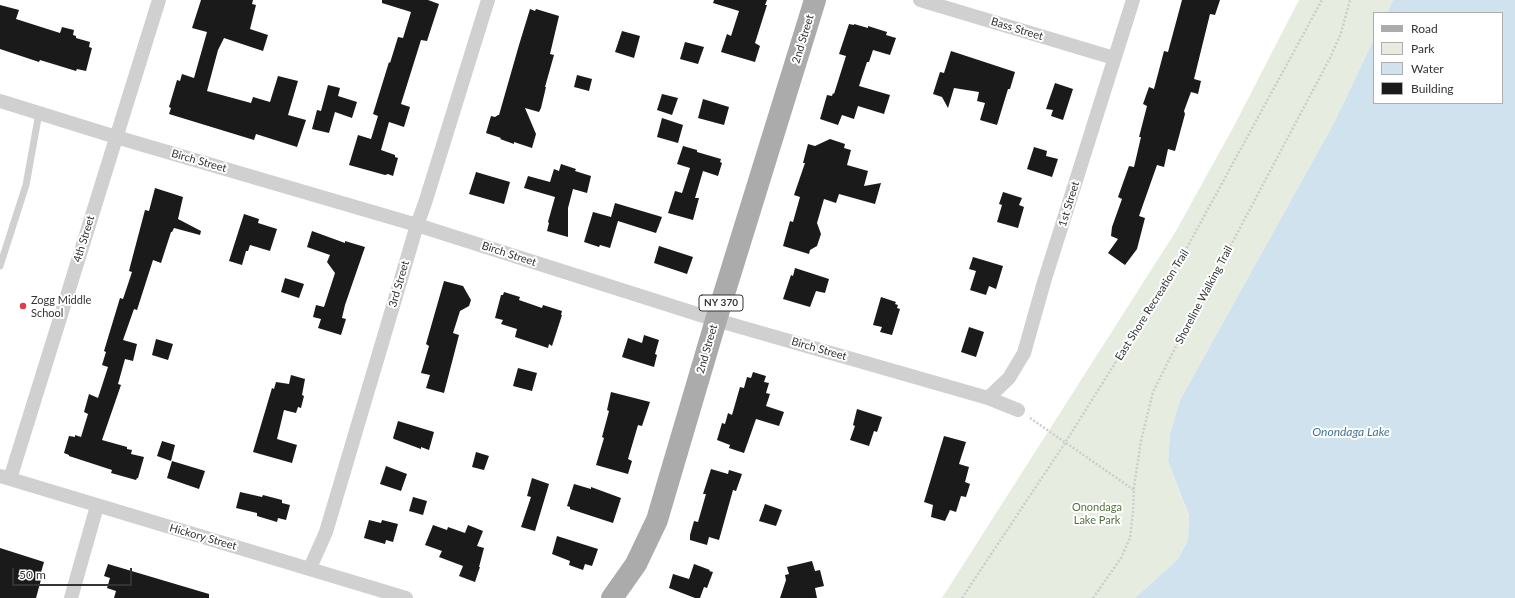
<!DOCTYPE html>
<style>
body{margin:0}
#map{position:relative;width:1515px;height:598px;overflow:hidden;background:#fff;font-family:Lato,sans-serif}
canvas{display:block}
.legend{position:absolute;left:1373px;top:12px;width:130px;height:92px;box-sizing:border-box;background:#fff;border:1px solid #adadad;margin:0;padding:5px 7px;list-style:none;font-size:12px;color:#333}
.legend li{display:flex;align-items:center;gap:8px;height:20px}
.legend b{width:20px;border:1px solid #adadad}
.scale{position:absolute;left:12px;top:568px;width:120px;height:18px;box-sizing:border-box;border:2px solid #333;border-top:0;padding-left:5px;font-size:12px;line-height:14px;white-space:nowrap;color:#333;-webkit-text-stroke:3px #fff;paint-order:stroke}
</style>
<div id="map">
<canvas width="1515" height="598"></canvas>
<ul class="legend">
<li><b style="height:5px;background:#ababab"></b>Road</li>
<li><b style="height:11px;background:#e6ecdf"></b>Park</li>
<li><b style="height:11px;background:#cfe2ee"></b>Water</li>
<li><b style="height:11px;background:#1a1a1a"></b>Building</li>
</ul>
<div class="scale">50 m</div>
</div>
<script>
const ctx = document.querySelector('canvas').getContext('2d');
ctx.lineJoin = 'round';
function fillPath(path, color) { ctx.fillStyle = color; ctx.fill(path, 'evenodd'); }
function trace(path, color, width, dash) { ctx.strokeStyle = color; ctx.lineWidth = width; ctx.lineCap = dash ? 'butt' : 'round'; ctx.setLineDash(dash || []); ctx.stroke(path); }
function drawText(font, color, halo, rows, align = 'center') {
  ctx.font = font + ' Lato,sans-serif'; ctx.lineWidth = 4; ctx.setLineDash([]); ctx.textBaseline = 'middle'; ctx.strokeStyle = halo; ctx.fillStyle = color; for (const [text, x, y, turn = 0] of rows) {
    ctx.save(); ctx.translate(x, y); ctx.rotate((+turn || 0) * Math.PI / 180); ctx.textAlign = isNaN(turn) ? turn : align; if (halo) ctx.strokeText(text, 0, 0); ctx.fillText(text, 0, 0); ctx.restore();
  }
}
fillPath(new Path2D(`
 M1299,0H1393L1387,13H1374V39L1335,121L1180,400L1170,434L1168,461L1189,517L1188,540L1178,559L1135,598H942L1176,231L1234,126Z`), '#e6ecdf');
fillPath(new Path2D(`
 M1393,0H1515V598H1135L1178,559L1188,540L1189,516L1168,461L1170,434L1180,400L1335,121L1374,39V103H1502V13H1387Z`), '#cfe2ee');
fillPath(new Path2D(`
 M201,0H253L252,4L256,5L250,29L268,35L263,51L224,38L218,50L207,91L251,103L253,97L270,102L278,76L298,81L288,115L306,120L297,147L256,134L254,140L169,114L171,108L169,107L177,80L180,81L182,74L194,78L207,32L192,28Z
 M382,0H428L439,4L427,41L421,40L401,104L410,107L404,127L389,122L381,150L395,155V157L398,158L393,176L388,174L385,175L349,165L358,135L371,139L378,116L373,114L389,62L390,63L398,37L403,38L411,12L382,3Z
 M714,0H767L765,5H767L755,43L760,46L755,62L721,52L727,34L731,36L739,11L713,3Z
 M1182,0H1220L1215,15L1210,14L1194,79L1201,81L1198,94L1191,92L1184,111L1185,114L1175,151L1168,149L1164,167L1157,165L1139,216L1145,218L1137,249L1125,265L1108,253L1118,239L1111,236L1112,227L1122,199L1118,197L1129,166L1134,167L1141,137H1139L1147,106L1143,104L1149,87L1154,89L1164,51L1168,52Z
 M0,5L19,10L16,19L60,33L62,27L74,30L73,35L76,36V38L90,42L89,47L92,48L86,71L77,69L76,71L40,60L39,62L0,49Z
 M530,9L535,11L536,9L559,16L550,54L554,55L545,87H546L541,108L539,112L525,108L536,134L532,148L514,142V144L500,139L501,138L486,133L491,116L495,117L498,115H499L519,45Z
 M849,24L854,25V24L868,28V26L887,32L886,35L896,38L890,55L873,50L869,62H867L859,86L890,95L884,114L858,106L854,119L842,115L838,125L820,119L827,95L832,96L833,93L834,94L846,56L839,54Z
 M622,31L640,36L634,58L615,52Z
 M685,42L704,47L698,64L680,59Z
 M951,51L1015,72L1010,89H1008L997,125L980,120L985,103L977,101L979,92L954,88L948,108L942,97L933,94L940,72L944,73Z
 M577,75L592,79L589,91L574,87Z
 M1055,83L1073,89L1063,120L1051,116L1053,110L1046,109Z
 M328,85L340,88L338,96L357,102L352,118L335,112L329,133L312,129L317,110L321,111Z
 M662,94L678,98L672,115L657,110Z
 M703,99L729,107L724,125L698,118Z
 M662,118L683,125L678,143L657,137Z
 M830,139L845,144L844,148L851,150L847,165L868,171L864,186L881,183L875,204L839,194L836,203L824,199L817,223L821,234L817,246L810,250L809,254L783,246L790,221L793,222L800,197L794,195L805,163H803L808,144L815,146Z
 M683,146L697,150V152L721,159L720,162L722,163L718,176L703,171L695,198H699L693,220L668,213L675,191L682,193L690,168L677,164Z
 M1034,147L1047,151L1046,156L1058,159L1052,177L1027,169Z
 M561,164L576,169L575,171L591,176L587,193L573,189L568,208V237L547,231L549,223L548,222L555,197L524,188L528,176L550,182L554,169L559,171Z
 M476,172L510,182L504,204L469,194Z
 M155,188L183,197L178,219L201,231L200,235L174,228L172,232H171L161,263L153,260L137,310L134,309L123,340L137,344L133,361L125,359L118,384L121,385L102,440L127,447V449L132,450L131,454L144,457L138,478H137L136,480L111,473L112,470L69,456V455L64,453L69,436L75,437V435L81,437L88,414L84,412L89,394L98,398L108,367L102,365L106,352L104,351L120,298L123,299L132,272L129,271L131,263L145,210L149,211Z
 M1003,192L1022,198L1019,205L1024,207L1018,228L997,222L1002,205L999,204Z
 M615,203L662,217L656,233L618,221L610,248L600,245L599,247L584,242L593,212L611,217Z
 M244,214L259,219L258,223L277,229L270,251L250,245L248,251H246L242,265L229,261Z
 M312,231L345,243V241L365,247L345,305L342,318L346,319L341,335L318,328L321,319L313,317L316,305L324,307L335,273L327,262L330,255L307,247Z
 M659,246L693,257L687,274L654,263Z
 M973,257L1003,266L996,289L989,286L986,295L970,290L976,271L969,269Z
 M795,268L829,279L825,293L816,291L810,307L783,299L791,275L793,276Z
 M285,278L304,284L299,298L281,292Z
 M444,281L463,286L471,300L469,306L460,311L453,333L459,335L444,393L426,388L430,375L421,373L429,346L426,344Z
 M504,292L520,297L519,300L542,308L543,305L562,311L561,315H562L552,346L549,344L548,348L515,337L517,329L501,324L503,320L495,318L501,295H503Z
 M881,297L896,302L895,304L898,305L897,308L900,309L892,335L880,332L882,327L873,325Z
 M969,327L984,332L976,357L961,352Z
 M644,335L659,340L655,354L657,355L654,367L622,357L628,338L642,343Z
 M156,339L173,344L168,360L152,355Z
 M518,368L537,373L532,391L513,386Z
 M753,372L766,376L764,382L769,383L766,393L770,394L766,406L784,412L779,426L756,419L744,453L729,448L730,445L717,440L722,423L725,424L728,413L732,415L740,387L744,388L747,377L751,378Z
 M291,375L305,379L302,395L304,396L301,408L298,407L296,413L284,410L277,439L297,445L292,463L253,452L272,388L274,389L276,382L289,384Z
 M611,392L650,402L642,426L638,425L628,459L632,461L628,474L596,465L604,438L602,437L609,411L607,410Z
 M857,409L882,417L877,432L874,431L869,446L850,440L855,426L853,425Z
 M398,421L434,432L429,450L421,447V449L394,439L393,438Z
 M944,436L966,442L959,464L969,467L965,482L970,484L966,497L961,496L956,512L950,510L945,521L931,517L933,505L924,502Z
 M162,441L175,445L171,461L157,456Z
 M476,452L489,456L484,470L472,467Z
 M172,461L205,471L199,489L167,478Z
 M386,466L407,474L401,491L380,484Z
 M711,469L728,474L729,470L742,474L736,491L733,490L719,540L709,537L707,545L690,540V535L694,521L698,522L706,494H703Z
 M532,478L549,484L535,531L521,527L531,497L527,496Z
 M574,484L591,489V487L621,498L613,523L570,509V507L567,506Z
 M240,492L262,497L263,495L282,500V503L290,505L286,520L278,518L277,522L257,516V513L236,508Z
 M413,497L427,501L423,515L409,511Z
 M765,504L782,510L776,526L759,521Z
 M369,520L381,523L382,520L398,524L393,542L386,540L385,544L364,538Z
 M433,525L447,530L448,527L465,533L468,525L483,531L477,546L484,548L479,567H480L475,582L459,576L463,566L439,557L442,551L425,545Z
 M557,536L598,549L592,566L585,564L583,570L569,565L570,561L552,554Z
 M0,548L44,562L40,576H42L36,598H0Z
 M812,561L815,571L820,570L824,586L815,588L817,598H780L786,580L785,575L789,574L787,567Z
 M108,564L209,594V598H114L116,591L107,588L110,578L104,576Z
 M694,564L710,570L709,571L713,572L707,588L704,587L700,598H695L669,588L673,574L689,579Z`), '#1a1a1a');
trace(new Path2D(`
 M1030,418L1134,490
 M962,598L1065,443L1184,253L1322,0
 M1093,598L1121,558L1130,538L1133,511L1134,487L1141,441L1153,392L1187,324L1232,243L1330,58L1341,33L1350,0`), '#cdcdcd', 2.5, [2, 2]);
trace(new Path2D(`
 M0,266L26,185L39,113`), '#d0d0d0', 7);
trace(new Path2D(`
 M920,0L1114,58
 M0,101L116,137L417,225L716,320L988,398L1018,410
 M988,398L1009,378L1024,353L1044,282L1133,0
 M0,476L406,598
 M10,479L159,0
 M310,568L326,532L417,225L425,203L488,0
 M71,598L97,506`), '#d0d0d0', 14);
trace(new Path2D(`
 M612,598L636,564L657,520L716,320L815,0`), '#ababab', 22);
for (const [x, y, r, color] of [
 [23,306,4,"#e63946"]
]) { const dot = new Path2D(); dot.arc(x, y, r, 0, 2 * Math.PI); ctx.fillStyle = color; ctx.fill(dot); trace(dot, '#fff', 1.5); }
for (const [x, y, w] of [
 [721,303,44]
]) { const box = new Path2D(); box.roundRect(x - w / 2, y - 8, w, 16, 3); ctx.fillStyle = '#fff'; ctx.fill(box); trace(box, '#333', 1); }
drawText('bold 10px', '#333', null, [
 ["NY 370",721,303]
]);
drawText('11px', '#333', '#fff', [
 ["Bass Street",1017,29,17],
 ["2nd Street",803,39,-73],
 ["Birch Street",199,161,16],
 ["1st Street",1069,204,-73],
 ["4th Street",84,239,-73],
 ["Birch Street",509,254,18],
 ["3rd Street",399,284,-74],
 ["Shoreline Walking Trail",1204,295,-62],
 ["East Shore Recreation Trail",1152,305,-58],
 ["2nd Street",707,349,-74],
 ["Birch Street",819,349,16],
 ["Hickory Street",203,537,16]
]);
drawText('11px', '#333', '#fff', [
 ["Zogg Middle",31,300],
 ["School",31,313]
], 'left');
drawText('11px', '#56703f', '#fff', [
 ["Onondaga",1097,507],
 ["Lake Park",1097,520]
]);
drawText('italic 12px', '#3f7597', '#fff', [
 ["Onondaga Lake",1351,432]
]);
</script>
